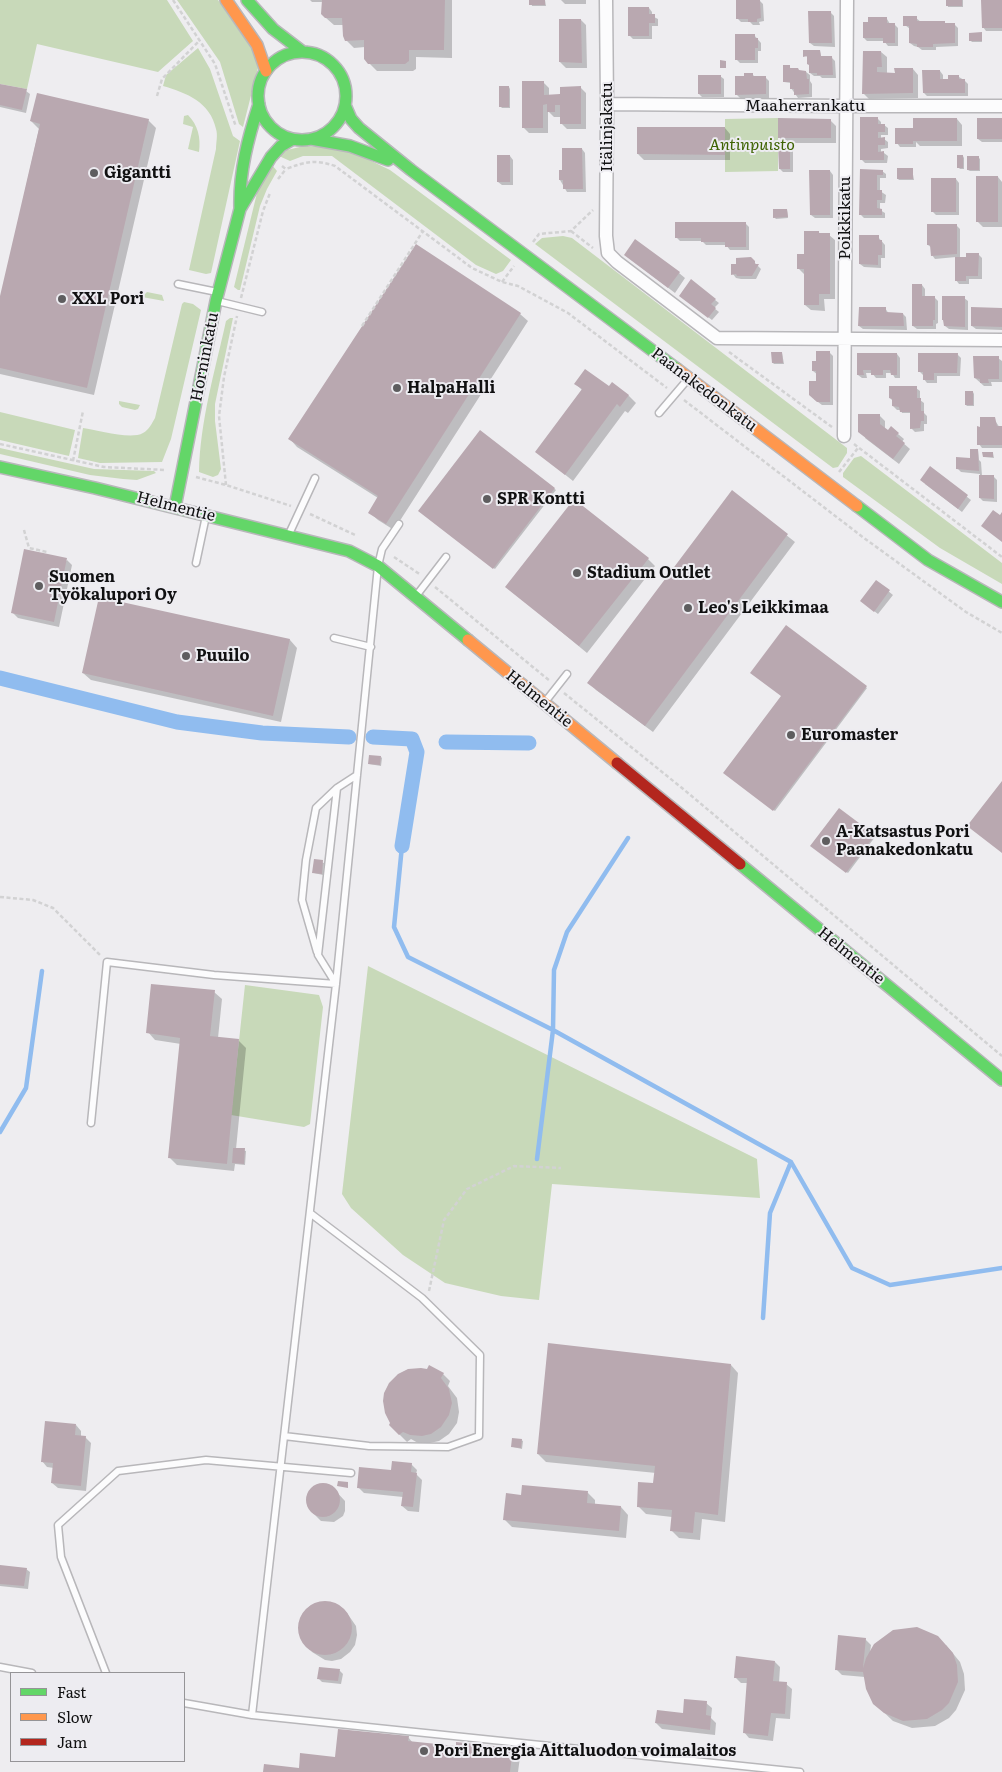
<!DOCTYPE html>
<meta charset="utf-8">
<style>
body{margin:0}
#map{position:relative;width:1002px;height:1772px;overflow:hidden;background:#eeedf0;font-family:Literata,serif}
canvas{display:block}
.legend{position:absolute;left:10px;top:1672px;width:175px;height:90px;box-sizing:border-box;background:#edecf1;border:1px solid #959497;margin:0;padding:6px 9px;list-style:none;font-size:15px;color:#101011}
.legend li{display:flex;align-items:center;gap:10px;height:25px}
.legend b{width:25px;border:1px solid #959497}
</style>
<div id="map">
<canvas width="1002" height="1772"></canvas>
<ul class="legend">
<li><b style="height:6px;background:#63d668"></b>Fast</li>
<li><b style="height:6px;background:#ff974d"></b>Slow</li>
<li><b style="height:6px;background:#b3261e"></b>Jam</li>
</ul>
</div>
<script>
const ctx = document.querySelector('canvas').getContext('2d');
ctx.lineJoin = 'round';
function fillPath(path, color) { ctx.fillStyle = color; ctx.fill(path, 'evenodd'); }
function trace(path, color, width, dash) { ctx.strokeStyle = color; ctx.lineWidth = width; ctx.lineCap = dash ? 'butt' : 'round'; ctx.setLineDash(dash || []); ctx.stroke(path); }
function drawText(font, color, halo, rows, align = 'center') {
  ctx.font = font + ' Literata,serif'; ctx.lineWidth = 4; ctx.setLineDash([]); ctx.textBaseline = 'middle'; ctx.strokeStyle = halo; ctx.fillStyle = color; for (const [text, x, y, turn = 0] of rows) {
    ctx.save(); ctx.translate(x, y); ctx.rotate((+turn || 0) * Math.PI / 180); ctx.textAlign = isNaN(turn) ? turn : align; if (halo) ctx.strokeText(text, 0, 0); ctx.fillText(text, 0, 0); ctx.restore();
  }
}
fillPath(new Path2D(`
 M0,0H167L193,41L158,72L37,44L27,89L0,84Z
 M177,0H218L254,52L258,68L243,127L239,124L220,62Z
 M198,48L210,69L233,136L240,141L211,273L206,274L189,270L216,149C216,143 218,135 216,129C210,102 187,93 163,86L166,75Z
 M188,115C198,125 201,138 199,152L188,149L193,127L183,124L184,116Z
 M778,118V171L725,172V119Z
 M304,146L330,147L359,155L390,170L511,260L503,271L496,274L476,265L332,156H303L290,161L279,156L287,150Z
 M272,165L277,171L267,189L260,206L240,290H238L234,287L257,193Z
 M563,236L572,238L847,448V453L838,467L833,468L535,244L542,238Z
 M147,292L162,295L164,301L142,297Z
 M184,302L193,304L201,310L171,439L162,462L100,463L78,458L83,428C97,430 131,440 143,433C149,430 152,423 155,418L182,304Z
 M230,318H233L215,404V421L221,469L218,475L213,477L199,472C200,421 215,371 226,321Z
 M119,401L140,405L138,409L135,410L122,407L119,404Z
 M0,412L75,430L69,456L0,440Z
 M0,448L94,469L154,471L156,473L137,480L123,479L90,475L0,454Z
 M861,456L1002,563V584L940,548L843,477V473L854,458Z
 M368,966L757,1159L760,1198L552,1184L539,1300L501,1296L445,1283L403,1255L351,1208L342,1194Z
 M245,985L319,995L323,1007L310,1124L304,1127L231,1115Z`), '#c8d9b9');
fillPath(new Path2D(`
 M310,0H452V58L416,57V69L413,71H377L365,59V47L354,48L346,40L344,25H334L326,18L323,2H312Z
 M531,0H545L546,6H532Z
 M561,0H586V4H565Z
 M947,0H963V7H948Z
 M983,0H1002V31H986L983,27Z
 M760,1L763,4L764,21L759,22L760,25H753L750,22H741L737,18Z
 M649,8L652,12V16L658,19V26H652V39H633L630,36Z
 M830,12L834,16L835,47L814,46L810,43Z
 M916,18L921,22L954,24L958,28V46L936,47V50H922L918,47L914,46L910,43V29L905,25Z
 M887,19L890,24H894L898,28V46H888L884,41H867L864,38Z
 M581,20L586,25L587,68H566L560,62Z
 M981,34L982,42H972L971,41Z
 M754,35L761,43V51H758V63H740L736,59Z
 M820,51L821,58H832L835,61L836,78H822L820,76H814L810,73L808,57L805,56Z
 M881,52L887,57V74H896L913,69L918,75V98L869,99L863,93Z
 M789,66L791,69L806,72L810,75V81L812,84V97L798,98L791,88V83L784,82Z
 M940,71L943,75V80L959,77L964,80L968,84V96H927L924,93Z
 M752,74L755,77H765L769,81V98H740L736,94L745,77Z
 M720,76L724,79V97H702L699,94Z
 M543,82L549,88V96H561L581,88L586,93V129H567L561,123V117H554L548,111V133H529L523,127Z
 M0,85L26,91L30,94L26,113L0,107Z
 M509,87L510,89V108H502L501,107Z
 M878,119L881,122V125H884L888,128V135H881V139H884L888,142V148L881,149V153H884L888,156L887,163H865L861,159Z
 M957,119L962,125V146H920L916,142V147H900L897,143L914,130Z
 M1002,119V142H982L978,139Z
 M148,120L156,128L94,395L0,374V302L39,129L31,121Z
 M830,120L836,126V143H785L779,137Z
 M725,128L730,134V160H644L638,154Z
 M790,146L793,150V172H783L780,169Z
 M582,149L585,153L586,192H567L560,180L564,171Z
 M510,156L513,160V185H502L498,182Z
 M963,156L964,158V169H960L958,167Z
 M979,158L980,159V171H970L968,170Z
 M912,169L914,180H899L898,179Z
 M861,170L882,171L886,174V178H880V191L886,195L885,203H880V210L885,213V218H864L861,215Z
 M830,171L833,175V218H815L811,215Z
 M998,177L1002,182V227H983L977,221Z
 M956,179L959,183V215H936L933,212Z
 M787,210L788,218L776,219L774,217Z
 M745,223L749,227V250H730L726,245H706L702,241H680L676,237Z
 M956,225L960,229V258H968L978,254L982,258V279H969V284H959L956,280V257L935,259L932,255V248L928,245Z
 M818,232L821,234L829,235L835,240V299H824L825,311L811,310L805,305L804,274L799,269Z
 M878,237L885,245V258H881V268L864,267L860,264Z
 M625,255L679,273L685,278L675,293Z
 M751,259L761,269L756,279H741L736,278L733,274Z
 M691,281L719,303L714,308L719,312L712,320L684,299Z
 M922,285L925,289V297H934L938,301V323L936,324V329H917L913,326Z
 M964,298L968,301V330L949,329L945,326Z
 M885,308L889,314H903L906,317L907,330L863,329L859,326Z
 M1002,309V330L976,329L972,326Z
 M520,314L528,321L394,530L378,520L370,513L378,498L297,447L290,439Z
 M829,352L833,356V405H822L814,399L818,382V375L813,371L818,363Z
 M782,353L784,364H774L773,363Z
 M858,354H897L900,358V378H895L892,373H886V378H876L872,373H866L867,378H862L858,375Z
 M957,354L961,358L960,376H937V383H927L924,379V376L920,372Z
 M998,358L1002,361V382H991L992,386H984L975,378Z
 M576,384L609,388L628,395L636,403L628,413L625,411L573,481L537,452L583,391Z
 M916,388L920,391V400L924,403V413L927,416V424H924V431L915,432L911,428L912,413H902L901,410H897L893,406V401L890,398Z
 M973,392L974,394V406H967L966,405Z
 M879,415L885,421V429L898,434L904,439L902,442L910,449L899,464L865,438Z
 M994,419L1000,428H1002V448H982L979,444L981,428Z
 M480,432L556,490L495,569L419,511Z
 M978,450L979,460L981,462L982,476L994,477L997,480V502L983,501L980,498V474L961,472L957,468L973,459Z
 M993,453L994,458L984,457Z
 M930,468L971,500L962,512L925,484Z
 M732,492L795,542L653,732L596,690L589,682Z
 M648,559L655,566L587,653L507,587Z
 M67,560L72,565L59,627L18,618L12,612Z
 M877,582L893,595L878,614L866,605Z
 M787,627L867,688L775,811L725,773L783,697Z
 M290,640L297,648L281,722L91,680L83,673Z
 M381,757L382,758L381,766L369,764Z
 M874,836L875,837L848,873L813,847Z
 M315,860L324,863L323,875L314,873Z
 M214,992L222,999L218,1038L238,1040L246,1048L236,1149L246,1151L245,1165L235,1164L234,1171L177,1165L170,1158L181,1044L155,1040L148,1032Z
 M731,1365L738,1373L725,1522L702,1519L700,1540L679,1538L671,1530L672,1517L646,1514L638,1506L655,1484L656,1473L546,1462L538,1454Z
 M443,1374L450,1381L448,1386L457,1398L459,1412L457,1423L449,1434L439,1441L430,1443H418L411,1439L407,1442L390,1425Z
 M76,1425L81,1431V1437H85L91,1443L86,1491L58,1488L52,1483L54,1468L47,1467L42,1461Z
 M521,1440L523,1441L522,1449L513,1447Z
 M411,1464L417,1470L416,1474L422,1480L419,1512L408,1511L402,1506L403,1497L364,1493L358,1487Z
 M320,1484L332,1487L345,1501V1511L343,1516L334,1522L321,1521L311,1511L307,1501L310,1490Z
 M588,1493L595,1500V1505L621,1507L628,1515L626,1538L512,1527L504,1519L522,1496Z
 M0,1566L26,1569L30,1572L28,1589L0,1586Z
 M325,1602L334,1604L347,1613L356,1626L357,1635L355,1645L350,1652L341,1659L332,1661L325,1660L312,1652L301,1638L299,1632L301,1617L310,1606Z
 M865,1639L871,1645L870,1653L946,1645L960,1662L964,1674L965,1690L956,1710L949,1718L935,1726L912,1728L893,1721L874,1703L865,1677L842,1675L836,1669Z
 M775,1662L780,1667L779,1683L786,1684L792,1689L790,1719L776,1718L773,1741L749,1738L744,1732L748,1683H741L735,1677Z
 M339,1670L343,1674L341,1684L322,1682L318,1678Z
 M706,1703L712,1708L711,1718L716,1723L715,1735L662,1729L656,1723L684,1714Z
 M408,1737L413,1743L457,1748L512,1750L520,1757L518,1772H265L300,1769Z`), '#0003');
trace(new Path2D(`
 M402,846L394,927L408,957L553,1030L791,1162L852,1268L890,1285L1002,1268
 M0,1132L26,1088L42,971
 M537,1159L553,1030L554,970L567,932L628,838
 M763,1318L770,1213L791,1162`), '#90bcef', 4.5);
trace(new Path2D(`
 M0,678L177,722L262,733L349,737
 M373,737L412,739L417,752L402,846
 M446,742L529,743`), '#90bcef', 15);
fillPath(new Path2D(`
 M322,0H445L444,50H409V61L405,64H368L364,59V40L345,41L343,36L342,18H325L321,14Z
 M529,0H545V5H529Z
 M736,0H760L761,18L757,19V22H748V19H736Z
 M946,0H962V6H946Z
 M981,0H1002V28H982Z
 M628,7H649V14H655V23H649V36H628Z
 M808,11H831L832,43H809Z
 M903,16H917V21H945V23H955V43L933,44V47H917V44L909,43V26H903Z
 M868,17H887V23H895V43H883V38H863V22H868Z
 M559,19H581L582,63L559,62Z
 M982,32V41H969V33Z
 M735,34H755V38H758V48H755V60H735Z
 M803,50H820L821,56H832L833,75H817V73H809V65L807,64V56L803,57Z
 M863,51H881L882,67H877V72L895,73L894,68H913V93L862,94Z
 M720,60L726,61V68H720Z
 M783,65H790V68H798L799,70L806,71L807,79H809V94L794,95V89H790V82H783Z
 M922,70H940V79H948V75H959V79H965V93H923Z
 M744,73H753V76H766V94L735,95V76H744Z
 M698,75H721V94H698Z
 M522,81H544V95L560,94V87L581,86V124H560V105H555V112H547V104L543,105V128H522Z
 M0,84L27,89L22,110L0,105Z
 M499,86H509V107H499Z
 M37,93L149,119L87,388L0,368V296L40,124L30,121Z
 M860,117H878V124H885V132H878V138L885,137V145H878V152L884,151V160H860Z
 M778,118L831,119V138H778Z
 M913,118H957V141H913V144H895V128H913Z
 M977,118H1002V139H977Z
 M637,127H725V155L637,154Z
 M778,145H790V169H779Z
 M562,148H582L583,189H563V180H559V170H562Z
 M497,155H510V182H497Z
 M957,155H963V168H957Z
 M967,156H979V170H967Z
 M897,168H913V179H897Z
 M860,169L883,170V175H877V190H882V200H877V208L882,209V215H859Z
 M809,170H830V215H810Z
 M976,176H998V222H976Z
 M931,178H956V212H931Z
 M773,209H787L788,217L773,218Z
 M675,222H746V247H725V242H701V238H675Z
 M927,224H957V254L931,256L930,245H927Z
 M804,231H819V233H830V294H819V305H804V269H797V254H804Z
 M859,235H879V240H882V255H878V265L859,264Z
 M635,239L680,272L668,288L624,255Z
 M416,244L521,313L386,524L368,513L378,496L288,439Z
 M966,253H979L978,276H966V281H955V257H966Z
 M751,257L755,261V264H759L752,276H737L736,274L731,275V264H736V258Z
 M691,279L716,299L711,304L716,308L708,318L679,296Z
 M912,284H922V296H935V320H933V326H912Z
 M942,296H965V327L944,326L943,320H942Z
 M859,307H886V312L903,313L904,326H858Z
 M971,307L1002,308V327L971,326Z
 M816,351H830V402H817L809,395V381H816V371H812V361H816Z
 M771,352H782L783,363H772Z
 M857,353H897V375H891L890,370H883V375H871V370H863L864,375H857Z
 M918,353H958L957,373H934V380H923V372H918Z
 M973,356H999V379H988L989,383H980V379L974,378Z
 M585,369L609,386L612,382L629,395L620,407L617,404L565,475L535,452L582,389L574,384Z
 M889,386H917V398H921V411H924V421H921L920,428L910,429V412H900L899,407L892,406V399L889,398Z
 M965,391H973V405H965Z
 M858,414H880V424L888,430L891,426L899,433L896,436L905,443L893,459L858,432Z
 M980,417H995L997,426H1002V445H977V426L980,427Z
 M480,430L555,488L493,569L418,511Z
 M970,449H978L979,471L956,469V457L970,458Z
 M982,452H993V457H983Z
 M930,466L968,495L958,509L920,480Z
 M979,475H994V499L979,498Z
 M732,490L788,534L645,726L587,683Z
 M574,499L649,558L579,646L505,587Z
 M993,510L1000,515L1002,512V542L981,526Z
 M24,549L67,558L54,622L11,613Z
 M876,580L890,590L874,612L860,601Z
 M99,597L290,639L273,716L82,673Z
 M786,625L867,686L773,811L723,773L781,696L750,673Z
 M369,755L381,756L380,765L368,764Z
 M1002,781V853L967,826Z
 M839,808L875,835L846,873L810,846Z
 M314,859L323,860L322,874L312,873Z
 M151,984L215,990L210,1036L239,1039L227,1164L168,1158L180,1038L146,1033Z
 M233,1148H245L244,1164L232,1163Z
 M548,1343L731,1364L718,1515L695,1512L693,1533L670,1531L672,1510L637,1507L638,1482L653,1483L655,1466L537,1454Z
 M429,1365L444,1373L441,1378L449,1389L452,1403L449,1415L441,1427L431,1434L422,1436L410,1435L403,1432L399,1435L389,1425L390,1423L385,1413L383,1401L384,1393L389,1383L398,1374L408,1369L421,1368L427,1369Z
 M45,1421L76,1424L75,1435L86,1436L81,1486L51,1483L53,1463L41,1462Z
 M512,1438L522,1439L521,1448L511,1447Z
 M392,1461L412,1463L411,1472L417,1473L413,1507L401,1506L403,1492L357,1488L359,1467L391,1470Z
 M338,1481L348,1482V1488L337,1486Z
 M306 1500a17 17 0 1 1 34 0a17 17 0 1 1-34 0Z
 M522,1485L588,1491L587,1503L621,1506L619,1531L503,1520L506,1493L521,1495Z
 M0,1565L27,1568L24,1586L0,1584Z
 M298 1628a27 27 0 1 1 54 0a27 27 0 1 1-54 0Z
 M917,1627L938,1636L953,1653L957,1665L958,1682L949,1703L942,1710L927,1719L903,1721L884,1713L873,1704L866,1689L863,1672L835,1670L838,1635L866,1638L863,1668L866,1658L874,1644L893,1630Z
 M736,1656L775,1661L773,1681L787,1682L785,1714L771,1713L768,1736L743,1733L747,1678H734Z
 M319,1667L340,1669L338,1681L317,1679Z
 M684,1699L707,1701L706,1715L711,1716L710,1730L655,1723L657,1710L683,1713Z
 M338,1729L409,1736L408,1741L456,1746V1742L513,1748L510,1772H263L264,1764L299,1768L300,1753L335,1757Z`), '#b9a8b0');
const lane = new Path2D(`
 M178,284L217,292
 M217,301L262,312
 M659,413L688,379
 M289,534L315,478
 M196,563L206,516
 M416,596L446,557
 M334,638L371,647
 M545,702L567,674
 M317,952L302,900L306,860L316,808L337,788
 M336,984L318,955L337,788L357,775
 M91,1123L107,962L214,975L336,984
 M284,1436L369,1446L448,1447L479,1436L480,1355L422,1298L310,1213
 M0,1667L32,1673
 M106,1673L61,1557L58,1525L118,1471L206,1460L351,1473
 M184,1703L252,1715L800,1772
 M252,1715L336,984L378,566L382,549L399,524`);
const street = new Path2D(`
 M606,0L607,104L606,236L608,253L617,262L717,338L1002,340
 M607,104L845,106H1002
 M844,436L847,0`);
const fast = new Path2D(`
 M247,0L273,29L303,52
 M258 96a44 44 0 1 1 88 0a44 44 0 1 1-88 0Z
 M345,105L351,119L359,128L411,170L677,369
 M311,139L350,146L388,160
 M240,208C239,172 248,138 259,104
 M0,467L95,488L349,551L378,566L468,640
 M857,506L928,560L1002,602
 M175,507L216,301L240,209L271,157L281,146L293,139
 M740,864L1002,1080`);
const slow = new Path2D(`
 M226,0L257,45L266,71
 M677,369L857,506
 M468,640L617,763`);
const jam = new Path2D(`
 M617,763L740,864`);
trace(lane, '#b8b7ba', 9);
trace(street, '#b8b7ba', 15);
trace(fast, '#b8b7ba', 14);
trace(slow, '#b8b7ba', 14);
trace(jam, '#b8b7ba', 14);
trace(new Path2D(`
 M173,0L215,64L236,127
 M157,96L162,79L199,41
 M282,166L286,169C305,162 315,159 335,166L472,268L502,282L518,286L568,313L667,388
 M278,179L286,169
 M571,231L593,248
 M533,242L539,234L571,231L593,210
 M502,282L514,266
 M241,298L263,211L270,193
 M362,326L423,231
 M729,352L832,427
 M684,400L864,538L966,612L1002,633
 M0,444L104,467L166,470
 M854,444L1002,557
 M73,461L83,411
 M839,472L858,448
 M196,477L226,485L291,506
 M226,485L219,416L224,377L237,316
 M310,514L355,535
 M24,530L29,548L47,552
 M394,557L421,575
 M435,587L550,681
 M564,693L682,788L1002,1056
 M0,897L33,900L53,908L101,956
 M429,1291L444,1220L467,1189L514,1166L561,1168`), '#d2d2d3', 2.5, [4, 2.5]);
trace(lane, '#fcfcfd', 6);
trace(street, '#fcfcfd', 12);
trace(fast, '#63d668', 11);
trace(slow, '#ff974d', 11);
trace(jam, '#b3261e', 11);
for (const [x, y, r, color] of [
 [94,173,5,"#5e5d5f"],
 [62,299,5,"#5e5d5f"],
 [397,388,5,"#5e5d5f"],
 [487,499,5,"#5e5d5f"],
 [577,573,5,"#5e5d5f"],
 [39,586,5,"#5e5d5f"],
 [688,608,5,"#5e5d5f"],
 [186,656,5,"#5e5d5f"],
 [791,735,5,"#5e5d5f"],
 [826,841,5,"#5e5d5f"],
 [424,1751,5,"#5e5d5f"]
]) { const dot = new Path2D(); dot.arc(x, y, r, 0, 2 * Math.PI); ctx.fillStyle = color; ctx.fill(dot); trace(dot, '#edecf1', 2); }
drawText('16px', '#101011', '#edecf1', [
 ["Maaherrankatu",805,106],
 ["Itälinjakatu",607,127,-90],
 ["Poikkikatu",845,218,-90],
 ["Horninkatu",205,357,-79],
 ["Paanakedonkatu",704,390,37],
 ["Helmentie",176,507,14],
 ["Helmentie",539,699,39],
 ["Helmentie",851,956,39]
]);
drawText('italic 16px', '#3e6302', '#edecf1', [
 ["Antinpuisto",752,145]
]);
drawText('bold 16px', '#101011', '#edecf1', [
 ["Gigantti",104,173],
 ["XXL Pori",72,299],
 ["HalpaHalli",407,388],
 ["SPR Kontti",497,499],
 ["Stadium Outlet",587,573],
 ["Suomen",49,577],
 ["Työkalupori Oy",49,595],
 ["Leo's Leikkimaa",698,608],
 ["Puuilo",196,656],
 ["Euromaster",801,735],
 ["A-Katsastus Pori",836,832],
 ["Paanakedonkatu",836,850],
 ["Pori Energia Aittaluodon voimalaitos",434,1751]
], 'left');
</script>
